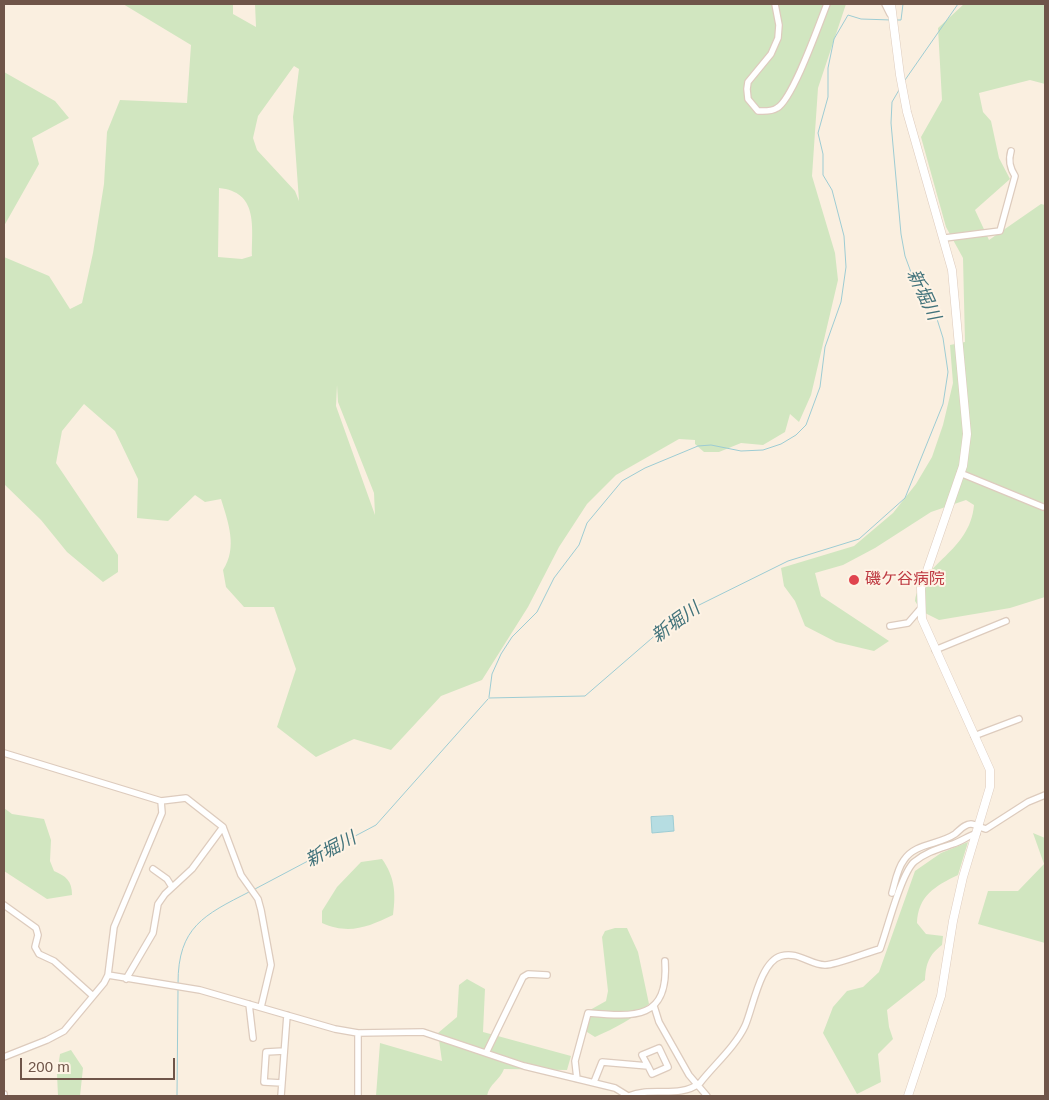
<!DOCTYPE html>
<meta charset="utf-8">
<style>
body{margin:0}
#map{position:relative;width:1049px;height:1100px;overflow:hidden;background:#faefe0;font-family:Arial,sans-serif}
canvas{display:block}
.frame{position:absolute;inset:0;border:5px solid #6f5549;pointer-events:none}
.scale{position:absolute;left:20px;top:1058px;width:155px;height:22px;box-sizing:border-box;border:2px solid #6f5549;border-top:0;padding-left:6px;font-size:15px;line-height:18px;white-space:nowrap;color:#6f5549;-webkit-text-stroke:4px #fef3e5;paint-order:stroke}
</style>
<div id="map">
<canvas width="1049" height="1100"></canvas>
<div class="frame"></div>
<div class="scale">200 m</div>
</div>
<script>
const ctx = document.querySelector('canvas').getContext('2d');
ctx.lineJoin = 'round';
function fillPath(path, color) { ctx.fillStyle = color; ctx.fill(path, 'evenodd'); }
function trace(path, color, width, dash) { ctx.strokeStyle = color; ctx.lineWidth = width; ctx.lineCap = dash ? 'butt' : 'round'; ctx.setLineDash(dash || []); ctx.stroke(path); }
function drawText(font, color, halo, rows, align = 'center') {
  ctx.font = font + ' Arial,"Noto Sans JP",sans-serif'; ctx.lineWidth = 4; ctx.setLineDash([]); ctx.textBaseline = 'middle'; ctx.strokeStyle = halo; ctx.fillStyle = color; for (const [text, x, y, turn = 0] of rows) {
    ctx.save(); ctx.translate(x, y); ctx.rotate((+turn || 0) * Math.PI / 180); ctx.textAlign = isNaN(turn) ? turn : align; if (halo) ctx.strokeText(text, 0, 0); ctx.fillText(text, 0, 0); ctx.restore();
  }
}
fillPath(new Path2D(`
 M123,4H233V14L256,27L255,4H846L818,88L812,176L835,253L838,280L811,395L799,422L790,414L785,432L763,445L741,443L719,452H704L695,444V440L679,439L616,475L587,504L559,547L528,607L482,680L441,696L391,750L354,739L316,757L277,727L296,669L274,607H244L226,587L223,570C238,547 228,522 221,499L205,502L195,495L168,521L137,518L138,479L115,431L84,404L62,431L56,463L118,555V572L103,582L67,552L41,520L4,484V257L49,276L70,309L82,303L93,253L104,184L107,132L120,100L187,103L191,45ZM294,66L299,69L293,117L299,201L295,191L257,150L253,138L258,116ZM219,188C258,192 252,225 252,256L242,259L218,257ZM337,385L338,402L374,493L375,515L336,406Z
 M964,4H1045V84L1030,80L979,93L983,112L991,121L999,158L1010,179L975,210L989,240L1041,204L1045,205V597L1010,608L939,620L921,611L915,601C921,563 970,552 974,505L966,500L931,512L875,548L843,565L815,573L821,596L889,641L874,651L836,642L805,626L795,601L784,586L781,568L854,546L893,513L916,484L932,457L943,425L953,383L950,345L965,342L963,258L946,227L921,137L942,100L938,28Z
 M4,72L55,101L69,118L32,138L39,164L4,226Z
 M4,808L12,814L44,819L51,840L50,861L54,871C66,876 72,881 72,895L47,899L4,871Z
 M1033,833L1045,838V943L978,924L988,891H1018L1044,864Z
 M968,842L958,875C935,886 918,896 917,923L926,934L943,936L942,945C929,955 926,963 925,980L887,1010L889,1027L893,1039L878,1054L881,1082L857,1094L823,1033L833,1007L847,991L863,987L879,972L915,871L941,853Z
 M382,859C395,877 396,894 393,915C368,927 349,935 322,923V911L337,887L361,862Z
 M615,928H627L638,952L649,1004C633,1019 615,1028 595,1037L587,1032L586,1024L590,1010L606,1001L608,991L602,937L605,931Z
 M467,979L485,989L483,1032L571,1056L567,1070L504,1069C500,1080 489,1084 487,1096H376L380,1043L442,1061L438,1033L457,1017L459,985Z
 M71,1050L83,1068L80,1096H58L57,1074L60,1054Z`), '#d1e6c0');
const water = new Path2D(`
 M673,816L674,831L652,833L651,817Z`);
fillPath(water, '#b6dde2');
trace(water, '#9dccd3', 1);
trace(new Path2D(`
 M897,20H901L903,4
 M905,80L958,4
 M489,697L492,674L501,654L512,637L537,612L554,578L579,545L587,523L622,481L645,468L698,446L711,445L741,451L763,450L781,444L796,435L806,425L820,387L825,347L841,302L846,267L844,236L832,190L823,175V154L818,133L828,97V68L834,39L848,15L861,19L891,20
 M489,698L585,696L659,632L689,610L788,561L859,539L905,498L943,404L948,372L943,338L937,319L912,275L905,256L901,234L891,123L892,102L899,90
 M255,889L376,825L488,699
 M178,983C178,927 204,915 249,892
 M177,1096L178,990`), '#9dccd3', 1);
const minor = new Path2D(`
 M775,4L779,25L778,38L771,54L748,82L747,89L748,99L758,111C764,111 771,112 777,108C793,99 819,24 827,4
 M885,4L890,14
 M945,238L1000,231L1015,176C1010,168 1008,161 1011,151
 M960,473L1043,507
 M890,626L908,623L921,608
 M935,650L1006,621
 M974,736L1019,719
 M4,753L161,801L186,798L223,827L241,875L258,899L261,910L271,965L261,1007
 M153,869L167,879L172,887
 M892,893C895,883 897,869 904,860C915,843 939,845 955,834C960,830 964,824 971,824C975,824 981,828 986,829L1028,802L1045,795
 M4,905L36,928L38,935L35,947L39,954L54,961L93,996
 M108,975L200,990L335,1029L358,1033L423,1032L524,1066L615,1088L628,1096
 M126,979L153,933L158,904L165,894L192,869L223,827
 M249,1004L253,1038
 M654,1006L659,1022L689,1075L707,1096
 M358,1033V1096
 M486,1053L523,977L528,974L547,975
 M4,1057L47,1040L64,1031L104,983L108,975L114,927L162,813L161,801
 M577,1079L575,1061L588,1013C635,1017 669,1020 665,961
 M594,1082L602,1062L648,1066L652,1074L668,1067L659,1048L642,1055L648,1066
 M282,1083L264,1082L266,1052L284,1051
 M4,1094V1096
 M281,1096L287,1015
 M629,1096C651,1086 679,1099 700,1083C714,1065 735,1047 745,1026C753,1008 760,962 781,956C798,951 810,965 825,965C836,965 868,952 880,949C887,930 901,874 914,862C926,852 938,849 953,844C962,841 968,836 977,833`);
const tertiary = new Path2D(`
 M891,4L900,75L907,112L952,270L967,434L963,466L921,588L922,619L990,770V787L963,877L953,921L941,996L908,1096`);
trace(minor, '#ddcbbd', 8);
trace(tertiary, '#ddcbbd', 9);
trace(minor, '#fff', 5.5);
trace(tertiary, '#fff', 8);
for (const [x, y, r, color] of [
 [854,580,6,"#e0444e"]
]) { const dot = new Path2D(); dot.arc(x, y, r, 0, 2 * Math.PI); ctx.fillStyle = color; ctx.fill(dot); trace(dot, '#fef3e5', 2); }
drawText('16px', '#be3a42', '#fef3e5', [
 ["磯ケ谷病院",865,580]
], 'left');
drawText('italic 18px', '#42737b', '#fef3e5', [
 ["新堀川",923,295,65],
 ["新堀川",676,623,-36],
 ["新堀川",331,850,-28]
]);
</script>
